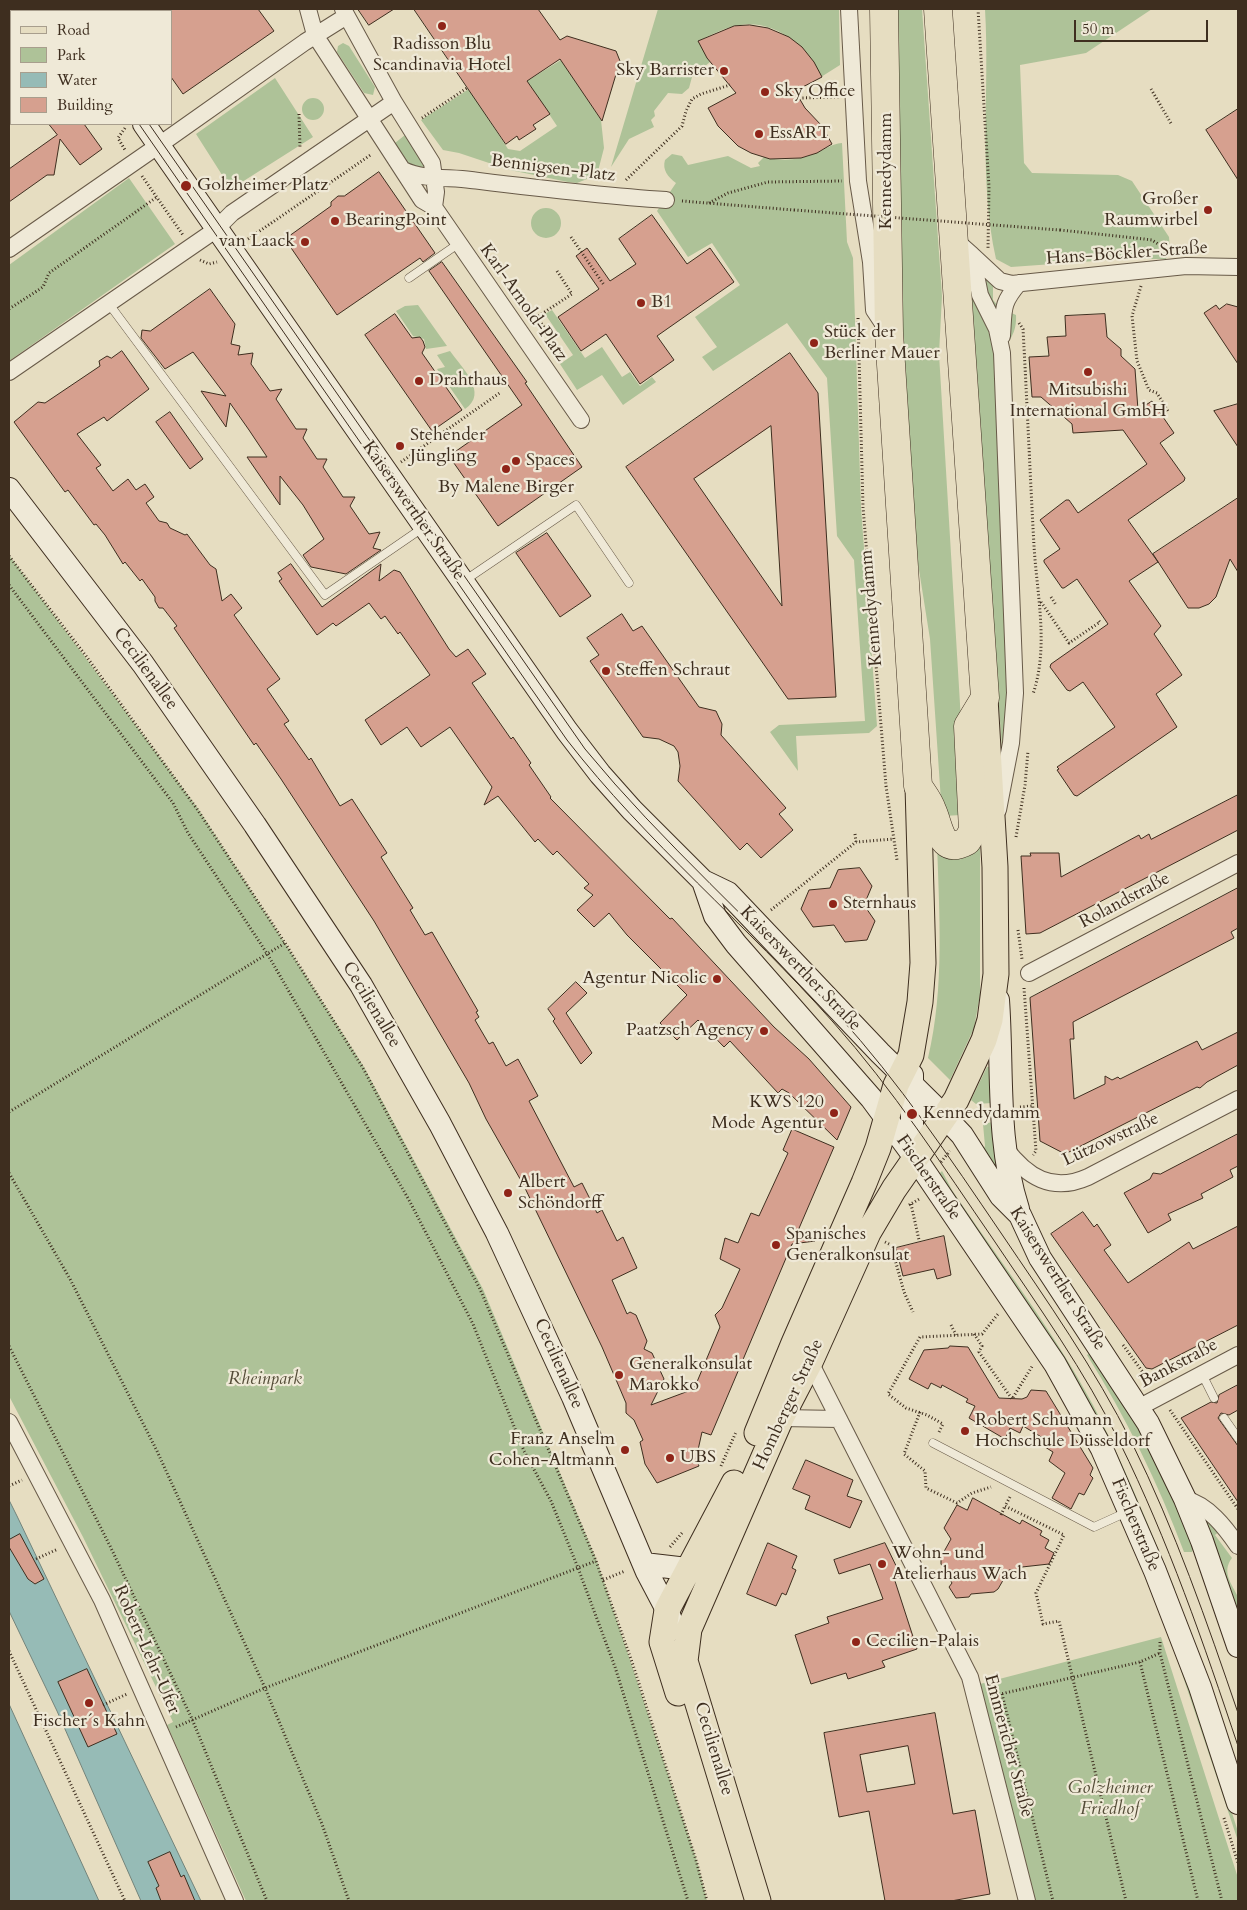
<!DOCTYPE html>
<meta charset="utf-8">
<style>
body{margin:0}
#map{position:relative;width:1247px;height:1910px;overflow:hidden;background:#e6ddc1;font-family:Cardo,serif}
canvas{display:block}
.frame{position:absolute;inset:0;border:10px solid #3e2e1f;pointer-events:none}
.legend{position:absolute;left:10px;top:10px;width:162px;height:115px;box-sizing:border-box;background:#efe9d7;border:1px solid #a89e8d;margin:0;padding:6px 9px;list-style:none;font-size:15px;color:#3e2e1f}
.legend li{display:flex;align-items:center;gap:10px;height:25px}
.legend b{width:25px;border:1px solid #a89e8d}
.scale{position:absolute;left:1074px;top:20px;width:134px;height:22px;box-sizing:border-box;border:2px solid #3e2e1f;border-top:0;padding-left:6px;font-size:15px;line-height:18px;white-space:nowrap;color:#3e2e1f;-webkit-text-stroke:4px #efe9d7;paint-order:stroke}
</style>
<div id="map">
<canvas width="1247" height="1910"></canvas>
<div class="frame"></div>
<ul class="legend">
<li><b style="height:6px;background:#e6ddc1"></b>Road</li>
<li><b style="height:14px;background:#aec298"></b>Park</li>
<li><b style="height:14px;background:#96bbb6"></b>Water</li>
<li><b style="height:14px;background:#d6a08f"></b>Building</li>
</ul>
<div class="scale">50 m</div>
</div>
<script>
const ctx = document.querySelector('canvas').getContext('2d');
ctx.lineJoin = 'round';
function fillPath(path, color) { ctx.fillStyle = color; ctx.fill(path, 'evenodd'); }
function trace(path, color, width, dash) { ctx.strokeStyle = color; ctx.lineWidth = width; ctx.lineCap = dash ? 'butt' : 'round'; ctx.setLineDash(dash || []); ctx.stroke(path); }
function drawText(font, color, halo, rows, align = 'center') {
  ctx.font = font + ' Cardo,serif'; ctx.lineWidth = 4.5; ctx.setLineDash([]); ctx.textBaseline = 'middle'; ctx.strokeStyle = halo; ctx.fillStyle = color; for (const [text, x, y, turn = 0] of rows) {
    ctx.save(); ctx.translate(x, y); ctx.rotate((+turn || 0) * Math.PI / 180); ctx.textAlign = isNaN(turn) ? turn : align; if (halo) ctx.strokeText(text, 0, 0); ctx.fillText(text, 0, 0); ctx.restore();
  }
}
fillPath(new Path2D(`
 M658,9H839L840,65L821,77C807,45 772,17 735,26C722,29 710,35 699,41L710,62L692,77L689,88L682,94L668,93L654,111L655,116L651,120L654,127L629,139L611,167Z
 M897,9H922L942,296L939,354L966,804L962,815L942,816L930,639L916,551L903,331Z
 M985,9H1152L1086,53L1020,65L1024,163L1032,173L1118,175L1132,181L1169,237L1170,249L1166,259H1123L1011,267L996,259C978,177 990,92 985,9Z
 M343,43L349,46L375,87L373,95L364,93L337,52L338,46Z
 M561,60L601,120L604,148L597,175L577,183L568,182L510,170L459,153L443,150L421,120L469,89L508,149L520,151L557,126L527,81Z
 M275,78L313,137L231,189L196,134Z
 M302 109a11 11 0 1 1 22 0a11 11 0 1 1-22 0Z
 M405,135L410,137L426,169L416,174L396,151L395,143Z
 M842,143L847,242L853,258L861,507L877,726L869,733L796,736L798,771L770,732L779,725L865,721L854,560L837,536L827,378L787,323L713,371L702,357L717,347L695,317L740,285L712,243L688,257L657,211L676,183C668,177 662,170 665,160L672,154L682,156L688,165L728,156L751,168L760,166L758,163L764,157C782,162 800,160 816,153C826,149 831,144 842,143Z
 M129,178L175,244L9,361V265Z
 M531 223a15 15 0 1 1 30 0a15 15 0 1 1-30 0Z
 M981,268L993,279V300L1000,308L1016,315C1017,333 1009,342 998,355L1009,605L1007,737L1002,748L969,292Z
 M418,305L447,346L426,349L424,339L413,336L396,311L405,306Z
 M552,310L585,358L602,347L622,377L630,372L640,386L652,377L656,382L623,405L602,375L577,390L560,364L573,355L545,314Z
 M450,351C462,368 489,393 465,409L437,369L445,367L437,355Z
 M9,555L199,810L285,943L364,1067L483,1289L597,1561L697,1861L707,1901H246L167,1725L173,1722L83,1537L9,1396Z
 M980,834V995L974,1028L950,1080L928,1058C945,987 939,913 937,841Z
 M987,1067H992V1103L976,1104L971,1100Z
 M993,1122L999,1166L997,1168L994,1167L983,1150L985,1146L983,1124Z
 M942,1171L952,1190C999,1260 1053,1330 1093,1405C1124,1464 1149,1527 1175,1589L1172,1590L938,1175Z
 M1091,1352L1149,1446L1194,1547L1192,1552H1184C1158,1483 1126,1417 1087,1355Z
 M1207,1520L1220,1531L1215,1535L1232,1558C1221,1572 1232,1584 1238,1597C1239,1602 1238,1609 1238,1614L1206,1522Z
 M1156,1596L1228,1800L1238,1832L1237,1838Z
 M1161,1637L1238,1878V1901H1035L980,1684Z`), '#aec298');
const water = new Path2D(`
 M9,1500L17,1516L201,1901H141L57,1711L9,1611Z
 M9,1704L99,1901H9Z`);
fillPath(water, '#96bbb6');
trace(water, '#73837a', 1);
const building = new Path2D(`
 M171,9H258L274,31L183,94L171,77Z
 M358,9H394L369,25Z
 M414,9H538L560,40L567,36L616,51L620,61L602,121L560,59L527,81L550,114L533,125L536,129L519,140L517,136L506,144Z
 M750,25L768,28L789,37L802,47L814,62L822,77L795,91L805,108L822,126L832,144L817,153L801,158L770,159L751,153L738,146L718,126L708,108L736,93L707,58L698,41L734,26Z
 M1238,109V180L1206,130Z
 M49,124H84L102,149L80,165L60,139L54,175H47L9,202V169L57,135Z
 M379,172L435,253L423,262L420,258L337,315L285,239L331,206V202L338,196H344Z
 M652,215L687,264L710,248L734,282L657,336L674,360L640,384L606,334L581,351L558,317L599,289L576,256L587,248L610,281L636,264L619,239Z
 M442,262L527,382L525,383L582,467L498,526L449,456L522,405L429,271Z
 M210,289L235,324L231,344L240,346L238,355L253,353L251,364L270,391L282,389L276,399L296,429H307L303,438L317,459H327L323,467L343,497H355L350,506L369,534L380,532L373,548L381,550L346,574L311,567L303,555L324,539L303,505L280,476V505L247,457H267L249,430L230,403L226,427L201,391L226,396L193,352L165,369L141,338L142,330L150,331Z
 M1227,304L1238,307V364L1204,313L1216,305L1219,309Z
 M395,314L412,338L420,337L423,341L425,347L422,353L462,410L432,431L365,335Z
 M1105,314L1107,337L1121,349V356L1135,369L1138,410L1152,401L1174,433L1160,443L1185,478L1184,481L1128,520L1158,562L1129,581L1161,626L1154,634L1182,675L1156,694L1177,727L1077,796L1074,795L1057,770L1059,769L1057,767L1115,727L1083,682L1070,691L1067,690L1050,667L1051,664L1108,624L1077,579L1064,588H1062L1044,562V560L1060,549L1040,520L1066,500H1069L1078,513L1147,464L1123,430L1073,433L1072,424L1041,397H1032L1029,357L1049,356L1047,337L1066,336L1065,316Z
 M122,351L149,389L107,421L104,417L77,434L101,465L96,468L113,491L128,479L136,490L145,484L154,497L146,503L159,521L167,523L170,528L185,535L187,534L210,565L216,569L222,601L231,594L242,608L234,615L280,679L267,689L289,721L284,724L309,760L311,758L340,806L352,799L387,853L381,857L413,908L410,910L425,935L432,932L478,1011L476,1012L479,1017L475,1020L489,1044L493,1042L506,1066L518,1059L538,1096L529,1101L574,1187L582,1183L597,1213L602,1210L617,1241L623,1237L637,1268L612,1280L627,1314L630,1312L636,1315L647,1341L644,1349L652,1353L664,1379L651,1405L694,1389L720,1327L715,1315L722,1308L740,1269L720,1259L725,1238L738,1243L751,1213L759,1216L788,1153L783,1150L792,1129L834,1147L797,1233L815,1241L792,1244L711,1435L702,1432L696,1459L699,1466L657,1483L645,1464L640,1442L643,1440L634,1420L626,1413V1403L602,1347L523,1184L486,1119L469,1083L374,921L281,779L256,743L254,745L174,628L177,626L163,608H159L155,601V597L142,579L140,581L125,562L123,564L105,535L96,524L94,525L68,490L65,492L14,422L38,402L45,403L100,366L99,361L107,356L111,358Z
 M790,353L818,393L836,697L788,699L626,467ZM771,426L782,606L694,479Z
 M1238,404V447L1214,411Z
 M170,412L203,459L190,469L156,422Z
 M1238,498V572L1230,559L1216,597L1209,604L1199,608H1188L1153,554Z
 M547,533L591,596L560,617L516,553Z
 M291,564L322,607L381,564L379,581L394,570L400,572L449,649L456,657L468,649L486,674L472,683L511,739L513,737L531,763L529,765L551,797L550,798L670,919L672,918L774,1027L809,1059L851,1107L837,1140L789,1093L782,1089L778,1093L730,1041L724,1047L698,1020L677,1040L660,1023L687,995L627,935L609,913L594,927L577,910L593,895L584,888L589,884L557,851L553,855L538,839L535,842L498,796L484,805L492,787L450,727L421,747L407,727L381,745L365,720L430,675L400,632L398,634L385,616L381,619L369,603L336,626L333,623L317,635L279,581L282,579L278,573Z
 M622,614L633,631L642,626L699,707L716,711L722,724L721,735L786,808L779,814L793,830L761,858L747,843L740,850L678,781L680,766L678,752L674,746L659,739L643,737L590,661L599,655L587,638Z
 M1238,795V830L1040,933L1026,934L1021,856H1031L1030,853H1059L1061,877L1139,835L1141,839L1149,834L1151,839Z
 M860,868L872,886L864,905L875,921L867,940L845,942L834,925L813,927L801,909L809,890L830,888L838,870Z
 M1238,888V928L1231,932L1234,938L1073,1022L1074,1039H1070L1074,1099L1105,1084V1076L1112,1080L1118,1077L1120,1079L1197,1041L1202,1050L1238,1032V1065L1207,1082L1200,1088L1197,1087L1065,1154L1040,1141L1030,998Z
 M576,982L587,993L566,1013L592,1053L581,1064L553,1021L555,1019L548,1009Z
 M1238,1134V1166L1230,1170L1233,1177L1201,1194L1203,1198L1168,1214L1171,1220L1148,1233L1124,1193L1150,1179L1153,1173L1160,1174Z
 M1083,1212L1094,1227L1097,1224L1111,1245L1104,1250L1128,1283L1189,1242L1193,1249L1238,1226V1325L1152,1369L1146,1368L1051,1234Z
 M944,1236L951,1275L937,1279L934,1269L903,1276L896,1248Z
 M950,1346L968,1347L999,1398L1022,1399L1027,1397L1031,1390L1046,1391L1093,1468L1090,1475L1093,1478L1084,1495L1079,1493L1071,1509L1052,1498L1065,1473L1049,1461L1053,1452L1045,1447L1048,1441L1023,1426L1020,1433L1010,1428L1005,1439L969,1418L975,1406L966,1402L968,1399L942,1385L941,1388L931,1383L928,1389L909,1379L924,1350L948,1348Z
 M1238,1385V1410L1229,1415L1221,1413L1218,1418L1238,1446V1502L1181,1418L1211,1402L1217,1403L1219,1395Z
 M806,1460L853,1480L847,1496L862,1501L850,1528L805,1509L810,1496L793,1489Z
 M973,1498L1020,1524L1022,1520L1042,1531L1040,1535L1049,1540L1045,1548L1054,1553L1049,1564L1022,1567L1021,1570H1009L998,1589L994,1592L971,1594L969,1597L956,1598L949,1587L952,1583L941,1564V1557L951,1539L944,1528L957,1505L967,1510Z
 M20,1534L44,1579L35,1584L28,1579L9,1547V1540Z
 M768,1543L797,1556L792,1568L796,1570L786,1595L782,1593L776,1606L747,1594Z
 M885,1543L901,1576L894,1578L917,1649L882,1661L885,1667L848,1679L846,1673L811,1684L795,1635L829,1623L827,1617L883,1599L870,1564L839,1574L834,1560Z
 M87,1669L117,1734L88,1747L58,1682Z
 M935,1713L953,1814L975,1810L990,1894L951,1901H885L869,1811L839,1817L824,1733ZM908,1746L915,1784L867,1792L860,1755Z
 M170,1852L181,1877L184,1875L195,1901H161L156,1888L159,1886L148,1862Z`);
fillPath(building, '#d6a08f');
trace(building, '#3e2e1f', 1);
const lane = new Path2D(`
 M409,278L458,244
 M109,304L325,595L424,527
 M464,581L576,505L629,583
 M1202,1374L1214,1398
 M1224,1418L1238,1438
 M933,1443L1094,1527L1127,1512`);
const street = new Path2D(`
 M308,9L315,35L422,200L434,207L581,420
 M343,9L394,102L432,163L436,192L434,207
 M849,9L858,181L871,262L874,310L888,331
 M403,170C424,180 448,177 471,180C536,188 600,196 666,200
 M955,240L972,255L980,295L997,329L1002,353L1015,693L1011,743L998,810
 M9,249L162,143L305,42L345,17
 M972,255L1000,281L1012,284L1186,266L1238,267
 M1002,336C1004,309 1001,304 1019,283
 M9,372L214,231L232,213L394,102
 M1029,973L1238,863
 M1005,1148C1027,1177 1052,1193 1088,1177L1238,1099
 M810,1362L970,1677L1027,1901
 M1138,1408L1238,1355
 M781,1418L839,1419
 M9,1422L102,1600L235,1901
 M1185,1499C1208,1505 1225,1527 1238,1546`);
const secondary = new Path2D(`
 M63,9L65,11
 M144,124L567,731L600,774L632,810L703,881L728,893L880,1053L945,1117L962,1135L1001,1196L1020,1215L1040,1258L1148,1423L1185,1499L1202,1541L1238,1646
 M9,489L143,664L255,825L361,985L440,1124L497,1233L573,1397L647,1572L667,1610L673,1625
 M703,881L715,916L736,944L871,1098L916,1159L1055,1364L1102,1449L1155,1571L1200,1687L1238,1803
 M998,1000C1003,1070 996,1141 1018,1209
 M912,1075V1138L916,1158
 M644,1564L687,1569`);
const primary = new Path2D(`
 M757,1433L794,1343L864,1183L878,1148L896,1085L911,1055L920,1002L923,963L918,786
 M678,1693L662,1642L667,1610L734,1483
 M758,1901L685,1661L689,1629L781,1418L810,1362L868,1233L894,1189L956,1100L984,1040L990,1020L996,974L995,867L985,698`);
const highway = new Path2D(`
 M884,9L889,333L918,786C923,794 929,801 932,810C940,827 940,856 967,841L973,831L968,726L985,698L938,9`);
trace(lane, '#685a48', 9);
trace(street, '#685a48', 18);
trace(secondary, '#3e2e1f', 24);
trace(primary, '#3e2e1f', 27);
trace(highway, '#3e2e1f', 29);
trace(new Path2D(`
 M978,9L989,187L988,248
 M9,77L10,78
 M1151,89L1172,125
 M799,98L839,97
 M299,114L300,148
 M422,118L467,88
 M125,128L118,138L125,150
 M142,176L183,235
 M626,180L682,126L686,111L692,99L701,94L730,85
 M682,201L794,210
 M709,203L728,193L768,182L842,181
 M1060,230L1144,239L1152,240L1170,252
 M571,237L604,285
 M248,239L372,154
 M200,260L209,264L217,262
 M557,271L572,294L537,317L565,358
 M1141,286L1132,316L1137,361L1149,390L1157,393L1169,413
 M9,309L43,287L49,273L157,197
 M858,318L863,507L886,786L897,860
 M1019,323L1023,329C1027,401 1030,474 1034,546C1037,595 1049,647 1033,694
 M1051,417L1056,410
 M401,462L501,392
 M9,556L86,656L197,809L285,943L363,1068L480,1289L596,1561L632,1662L696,1860L707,1901
 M9,585L173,803L188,833L268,955L409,1200L473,1324L524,1451L551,1501L578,1568L615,1667L688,1901
 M1051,597L1056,605
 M1041,602L1069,643L1100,622L1099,621
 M855,834L856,842
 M1016,837L1025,785L1028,751
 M771,910L856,842L894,839
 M1018,930L1022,959
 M1024,988L1036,1151L1033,1155
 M1020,1107L1032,1106
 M9,1112L285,943
 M941,1162L950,1151
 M9,1173L70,1279L157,1451L265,1688L322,1824L349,1901
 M911,1204L919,1240
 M909,1205L921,1198
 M885,1242L891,1245L904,1292L913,1312
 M951,1325L956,1335
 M974,1334L982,1346L979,1352L1012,1399L1033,1365
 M1123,1345L1150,1382
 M9,1346L111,1548L192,1719L267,1901
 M1170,1410L1238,1509
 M920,1412L904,1454L925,1471L926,1488L957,1503L972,1493L991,1487
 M939,1432L943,1424L927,1415L906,1408L888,1394L920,1337L982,1334L998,1314
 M721,1466L736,1432
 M9,1486L22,1480
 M1010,1497L1005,1506L1064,1535L1036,1593L1043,1624L1059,1621L1126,1901
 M1001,1515L1005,1506
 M670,1547L682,1533
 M36,1559L58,1549
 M603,1580L625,1571
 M1160,1642V1653L1222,1901
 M9,1651L125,1901
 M1140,1662L1198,1901
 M1002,1694L1053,1901
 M992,1696L1140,1662L1160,1653
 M103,1705L127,1694
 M176,1727L265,1688L596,1561
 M1224,1818L1238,1863`), '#3e2e1f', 3, [1, 2.5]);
trace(lane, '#efe9d7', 8);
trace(street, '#efe9d7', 16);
trace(secondary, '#efe9d7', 22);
trace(primary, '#e6ddc1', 25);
trace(highway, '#e6ddc1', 28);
trace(new Path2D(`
 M58,9L60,11
 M69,9L70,11
 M139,124L567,740C646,842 747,925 833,1022C893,1089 942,1165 993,1239C1038,1306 1085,1371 1120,1443C1168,1540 1204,1644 1238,1746
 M149,124L585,749C663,844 756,924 838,1015C899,1082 950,1158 1001,1233C1047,1301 1095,1369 1132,1443C1175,1530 1207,1622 1238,1713`), '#3e2e1f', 1);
trace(new Path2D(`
 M794,210L1060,230`), '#3e2e1f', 3, [1, 2.5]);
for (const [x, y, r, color] of [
 [442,26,5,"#8f2418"],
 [724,71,5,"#8f2418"],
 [765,92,5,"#8f2418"],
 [759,134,5,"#8f2418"],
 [186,186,6,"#8f2418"],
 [1208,210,5,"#8f2418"],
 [335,221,5,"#8f2418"],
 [305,242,5,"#8f2418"],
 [641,303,5,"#8f2418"],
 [814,343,5,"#8f2418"],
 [1088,372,5,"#8f2418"],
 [419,381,5,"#8f2418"],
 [400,446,5,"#8f2418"],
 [516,461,5,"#8f2418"],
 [506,469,5,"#8f2418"],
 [606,671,5,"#8f2418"],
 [833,904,5,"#8f2418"],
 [717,979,5,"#8f2418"],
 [764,1031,5,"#8f2418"],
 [834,1113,5,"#8f2418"],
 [912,1114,6,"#8f2418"],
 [508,1193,5,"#8f2418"],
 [776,1245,5,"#8f2418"],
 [619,1375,5,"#8f2418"],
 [965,1431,5,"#8f2418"],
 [625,1450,5,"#8f2418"],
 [670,1458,5,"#8f2418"],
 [882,1564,5,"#8f2418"],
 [856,1642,5,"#8f2418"],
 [89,1703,5,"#8f2418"]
]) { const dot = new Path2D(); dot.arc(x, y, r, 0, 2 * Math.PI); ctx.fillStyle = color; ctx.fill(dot); trace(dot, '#efe9d7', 2); }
drawText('18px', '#3e2e1f', '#efe9d7', [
 ["Radisson Blu",442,45,"center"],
 ["Scandinavia Hotel",442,66,"center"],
 ["Sky Barrister",714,71,"right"],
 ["Sky Office",775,92],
 ["EssART",769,134],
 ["Golzheimer Platz",197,186],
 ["Großer",1198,200,"right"],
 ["Raumwirbel",1198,221,"right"],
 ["BearingPoint",345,221],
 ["van Laack",295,242,"right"],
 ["B1",651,303],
 ["Stück der",824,333],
 ["Berliner Mauer",824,354],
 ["Drahthaus",429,381],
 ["Mitsubishi",1088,391,"center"],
 ["International GmbH",1088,412,"center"],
 ["Stehender",410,436],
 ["Jüngling",410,457],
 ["Spaces",526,461],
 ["By Malene Birger",506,488,"center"],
 ["Steffen Schraut",616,671],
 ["Sternhaus",843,904],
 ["Agentur Nicolic",707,979,"right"],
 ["Paatzsch Agency",754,1031,"right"],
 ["KWS 120",824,1103,"right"],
 ["Mode Agentur",824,1124,"right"],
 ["Kennedydamm",923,1114],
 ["Albert",518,1183],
 ["Schöndorff",518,1204],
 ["Spanisches",786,1235],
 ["Generalkonsulat",786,1256],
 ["Generalkonsulat",629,1365],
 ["Marokko",629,1386],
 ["Robert Schumann",975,1421],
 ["Hochschule Düsseldorf",975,1442],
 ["Franz Anselm",615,1440,"right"],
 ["Cohen-Altmann",615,1461,"right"],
 ["UBS",680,1458],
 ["Wohn- und",892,1554],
 ["Atelierhaus Wach",892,1575],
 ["Cecilien-Palais",866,1642],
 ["Fischer´s Kahn",89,1722,"center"]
], 'left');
drawText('18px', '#3e2e1f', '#efe9d7', [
 ["Bennigsen-Platz",553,169,7],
 ["Kennedydamm",887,171,-90],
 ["Hans-Böckler-Straße",1127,254,-4],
 ["Karl-Arnold-Platz",523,303,55],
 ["Kaiserswerther Straße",413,511,55],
 ["Kennedydamm",872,608,-95],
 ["Cecilienallee",145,669,54],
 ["Rolandstraße",1125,901,-28],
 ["Kaiserswerther Straße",800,969,46],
 ["Cecilienallee",371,1005,59],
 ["Lützowstraße",1111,1140,-25],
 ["Fischerstraße",928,1178,55],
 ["Kaiserswerther Straße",1057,1279,58],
 ["Cecilienallee",558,1364,66],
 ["Bankstraße",1179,1364,-28],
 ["Homberger Straße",789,1405,-65],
 ["Fischerstraße",1135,1525,67],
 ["Robert-Lehr-Ufer",146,1650,66],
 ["Emmericher Straße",1008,1746,75],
 ["Cecilienallee",713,1749,73]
]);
drawText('italic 18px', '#544c37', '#efe9d7', [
 ["Rheinpark",265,1380],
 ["Golzheimer",1110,1789],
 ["Friedhof",1110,1810]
]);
</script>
